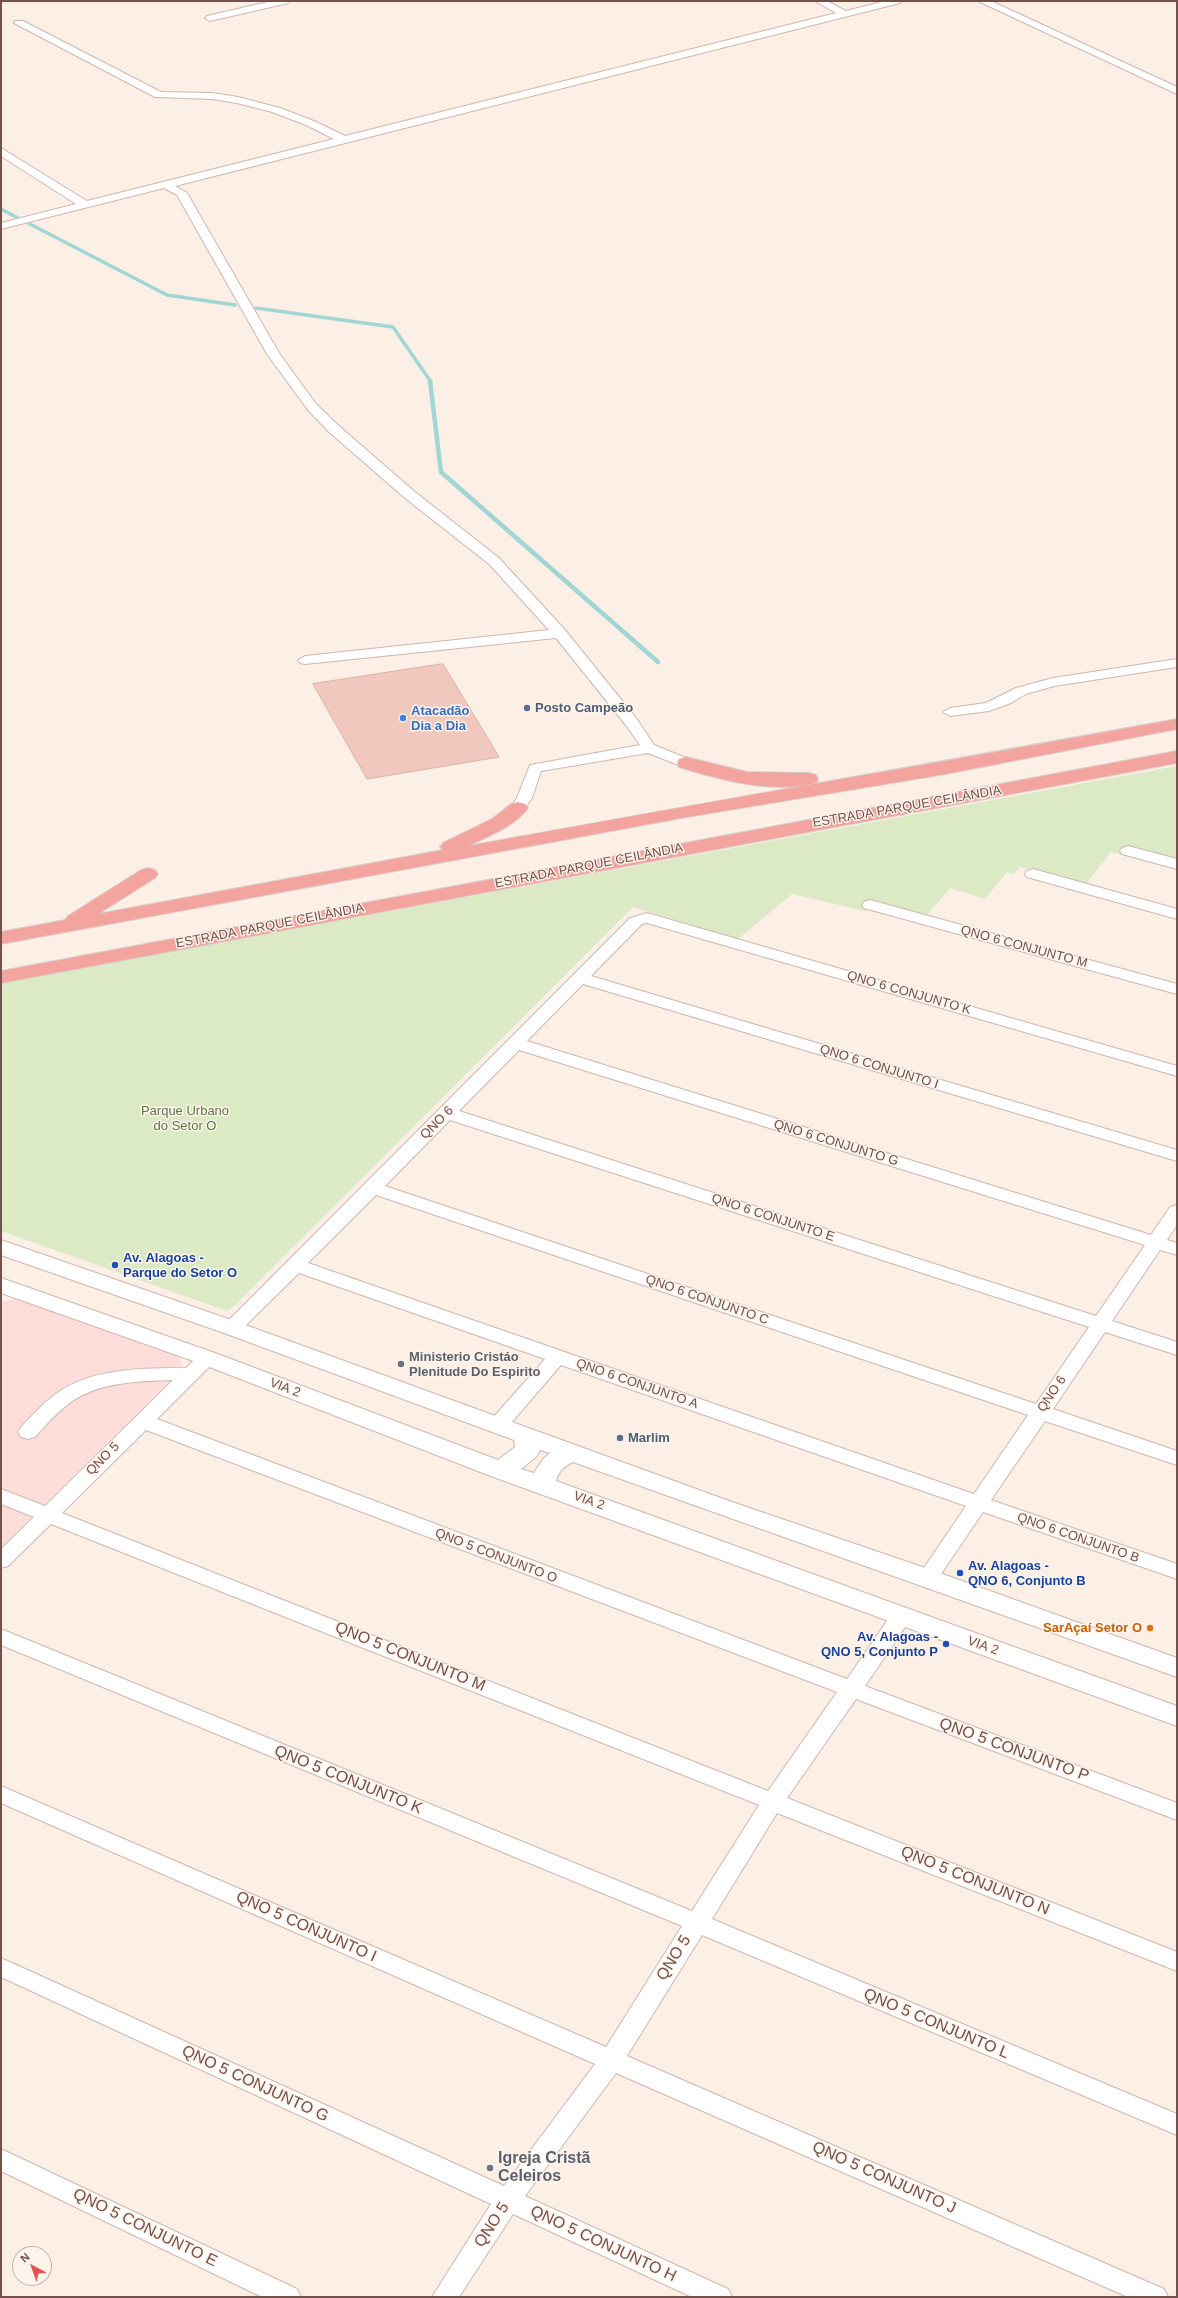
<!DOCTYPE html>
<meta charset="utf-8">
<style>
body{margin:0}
#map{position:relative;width:1178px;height:2298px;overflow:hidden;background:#fcefe6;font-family:Helvetica,sans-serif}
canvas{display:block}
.frame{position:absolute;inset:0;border:2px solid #74524b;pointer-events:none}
.north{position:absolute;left:12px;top:2246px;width:40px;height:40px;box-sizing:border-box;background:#fef4ec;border:1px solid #c7b3ac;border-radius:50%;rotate:319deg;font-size:11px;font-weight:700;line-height:16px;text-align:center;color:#74524b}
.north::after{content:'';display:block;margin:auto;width:14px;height:18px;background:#e2524f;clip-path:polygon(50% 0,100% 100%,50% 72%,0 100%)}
</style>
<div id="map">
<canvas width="1178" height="2298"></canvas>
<div class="frame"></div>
<div class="north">N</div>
</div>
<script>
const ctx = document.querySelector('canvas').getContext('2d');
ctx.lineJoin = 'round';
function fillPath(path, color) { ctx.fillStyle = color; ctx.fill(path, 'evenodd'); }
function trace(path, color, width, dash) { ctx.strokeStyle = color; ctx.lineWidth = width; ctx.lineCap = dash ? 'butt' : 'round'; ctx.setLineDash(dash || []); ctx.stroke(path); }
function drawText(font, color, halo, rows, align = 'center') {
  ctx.font = font + ' Helvetica,sans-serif'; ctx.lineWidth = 3; ctx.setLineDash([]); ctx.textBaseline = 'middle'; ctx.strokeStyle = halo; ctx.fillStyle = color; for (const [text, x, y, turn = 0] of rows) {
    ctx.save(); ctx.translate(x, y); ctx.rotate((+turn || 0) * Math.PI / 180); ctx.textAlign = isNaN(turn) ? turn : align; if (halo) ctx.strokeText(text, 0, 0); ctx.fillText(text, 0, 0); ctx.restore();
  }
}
fillPath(new Path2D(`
 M19,1298L178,1356L182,1363L181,1369L1,1547V1302Z`), '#fcddda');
fillPath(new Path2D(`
 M1177,766V869L1111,852L1085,885L1020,867L1014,874L1007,872L985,899L950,888L927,915L873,901L865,911L792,894L738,939L633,907L232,1308L227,1311L1,1231V983Z`), '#dbe9c5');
trace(new Path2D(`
 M1,209L18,218
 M28,223L167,295L235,305
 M256,308L393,327L431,382`), '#a1d6d4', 3.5);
trace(new Path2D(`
 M430,381L441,472L658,662`), '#a1d6d4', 4.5);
const building = new Path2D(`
 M443,664L499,757L367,779L313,684Z`);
fillPath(building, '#f0c8be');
trace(building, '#e2ab9f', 1);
const street = new Path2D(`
 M272,1H290L288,3L210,21L205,18L207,16Z
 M815,1H827L846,11L885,1H902L900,3L175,186L187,193L279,353L316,404L339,426L415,492L499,558L565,630L636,718L654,745L691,760L694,763L691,766L686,768L648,753L541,771L532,798L523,811H513L510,808L517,798L530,765L640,745L625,724L556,638L305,664L300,663L298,660L305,656L549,630L489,564L405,498L329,432L308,410L267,354L177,195L164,188L1,229V223L76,204L1,156V148L87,201L334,139L306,125L272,112L237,103L212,99L155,97L14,23L15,21H23L161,92L212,93L238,97L280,108L314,121L345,136L836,13Z
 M978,1H991L1177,87V94Z
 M1177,659V667L1054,686L1026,694L1011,703L989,711L950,716L943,712L950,708L986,703L1016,688L1053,678Z
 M1128,846L1177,859V869L1122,854L1120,851L1122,848Z
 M1033,869L1177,909V919L1027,877L1025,874L1027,871Z
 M870,900L1177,984V994L864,908L862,905L864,902Z
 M647,913L1177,1066V1076L647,923L642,924L591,976L1177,1150V1161L583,984L527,1041L1151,1235L1170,1207L1177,1205V1225L1167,1240L1177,1243V1255L1160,1250L1112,1321L1177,1342V1355L1105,1332L1053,1409L1177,1451V1465L1045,1421L991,1500L1177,1564V1579L983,1512L935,1583L928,1585L921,1583L917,1578L966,1506L561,1365L505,1430L498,1432L491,1430L488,1425L491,1420L545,1359L299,1273L239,1332L232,1334L225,1332L222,1328L225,1324L630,918ZM519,1050L1145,1245L1096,1316L459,1111ZM450,1120L1089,1327L1036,1404L385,1186ZM376,1195L1028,1415L974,1494L308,1263Z
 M207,1352L214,1354L217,1358L214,1362L157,1419L847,1679L893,1612L901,1610L909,1612L912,1617L865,1686L1177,1803V1820L856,1699L787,1798L1177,1952V1971L777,1813L712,1919L1177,2114V2135L702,1935L627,2056L1164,2289L1168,2297H1128L616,2073L525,2196L728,2289L732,2297H692L513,2214L459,2297H432L491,2204L1,1977V1958L504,2186L595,2064L1,1803V1786L606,2047L682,1926L1,1645V1629L692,1911L759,1805L51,1524L8,1566L1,1568V1549L34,1517L1,1504V1489L45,1506L173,1380C139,1381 99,1382 71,1402C57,1412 46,1425 35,1437L28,1439L21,1437L18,1432L21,1427C32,1416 43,1403 57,1393C92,1368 144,1368 186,1368L200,1354ZM146,1430L837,1692L768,1791L62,1513Z
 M1,2149L297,2289L301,2297H262L1,2171Z`);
const secondary = new Path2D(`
 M1,1240L240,1323L732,1502L937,1572L1177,1658V1677L573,1462C563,1467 559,1471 556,1481L1177,1706V1726L488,1475L199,1363L1,1293V1278L215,1353L498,1460L515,1447L514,1440L224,1333L1,1255ZM540,1450L550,1453L543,1459L534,1473L521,1469L537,1456Z`);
const highway = new Path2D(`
 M1177,719V729L940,775L687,817L1,944V932L65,920L68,916L141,870L148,868L155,870L158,874L155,878L98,914L443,850L440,847L443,843L492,819L511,804L518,802L525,804L528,808C514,827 488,836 468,846C704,802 941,763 1177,719Z
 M1177,751V763L1,983V971Z
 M686,757L747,772L809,773L816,775L818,779L816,783C772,794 721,780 679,767L677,763L679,759Z`);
trace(street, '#cfb7af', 2);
trace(secondary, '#d2b6ad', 2);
trace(highway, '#d8cfcd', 2);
fillPath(street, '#fff');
fillPath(secondary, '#fff');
fillPath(highway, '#f4a49f');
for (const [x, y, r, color] of [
 [527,708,4,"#5c6f8a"],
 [403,718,4,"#3f7fe0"],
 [115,1265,4,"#1a4fb4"],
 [401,1364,4,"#6b7280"],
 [620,1438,4,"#5c6f8a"],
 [960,1573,4,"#1a4fb4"],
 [1150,1628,4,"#e8710a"],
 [946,1644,4,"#1a4fb4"],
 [490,2168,4,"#6b7280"]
]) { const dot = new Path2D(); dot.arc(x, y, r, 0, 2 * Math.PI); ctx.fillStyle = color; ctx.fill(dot); trace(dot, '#fef4ec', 1.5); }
drawText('bold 13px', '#4e5e75', '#fef4ec', [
 ["Posto Campeão",535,708],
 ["Marlim",628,1438]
], 'left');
drawText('bold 13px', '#366cbe', '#fef4ec', [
 ["Atacadão",411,711],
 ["Dia a Dia",411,726]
], 'left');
drawText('13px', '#74524b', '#fef4ec', [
 ["ESTRADA PARQUE CEILÂNDIA",907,807,-10],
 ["ESTRADA PARQUE CEILÂNDIA",589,866,-11],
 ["ESTRADA PARQUE CEILÂNDIA",270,926,-11],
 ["QNO 6 CONJUNTO M",1024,947,15],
 ["QNO 6 CONJUNTO K",909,993,16],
 ["QNO 6 CONJUNTO I",879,1067,17],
 ["QNO 6",437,1123,-45],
 ["QNO 6 CONJUNTO G",836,1143,17],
 ["QNO 6 CONJUNTO E",773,1218,18],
 ["QNO 6 CONJUNTO C",707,1300,19],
 ["QNO 6 CONJUNTO A",637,1384,19],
 ["VIA 2",285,1388,21],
 ["QNO 6",1052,1394,-56],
 ["QNO 5",103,1459,-45],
 ["VIA 2",589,1501,20],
 ["QNO 6 CONJUNTO B",1078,1538,19],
 ["QNO 5 CONJUNTO O",496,1556,21],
 ["VIA 2",983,1646,20]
]);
drawText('13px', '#5e7943', '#fef4ec', [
 ["Parque Urbano",185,1111],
 ["do Setor O",185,1126]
]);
drawText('bold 13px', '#164399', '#fef4ec', [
 ["Av. Alagoas -",123,1258],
 ["Parque do Setor O",123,1273],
 ["Av. Alagoas -",968,1566],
 ["QNO 6, Conjunto B",968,1581],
 ["Av. Alagoas -",938,1637,"right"],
 ["QNO 5, Conjunto P",938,1652,"right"]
], 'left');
drawText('bold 13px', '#5b616d', '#fef4ec', [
 ["Ministerio Cristáo",409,1357],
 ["Plenitude Do Espirito",409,1372]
], 'left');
drawText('bold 13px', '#c56008', '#fef4ec', [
 ["SarAçaí Setor O",1142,1628]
], 'right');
drawText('16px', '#74524b', '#fef4ec', [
 ["QNO 5 CONJUNTO M",410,1657,22],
 ["QNO 5 CONJUNTO P",1014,1750,20],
 ["QNO 5 CONJUNTO K",348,1780,22],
 ["QNO 5 CONJUNTO N",975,1881,22],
 ["QNO 5 CONJUNTO I",306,1927,24],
 ["QNO 5",674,1958,-58],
 ["QNO 5 CONJUNTO L",936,2024,23],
 ["QNO 5 CONJUNTO G",255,2084,25],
 ["QNO 5 CONJUNTO J",884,2178,24],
 ["QNO 5",492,2225,-57],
 ["QNO 5 CONJUNTO E",145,2228,26],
 ["QNO 5 CONJUNTO H",603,2244,25]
]);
drawText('bold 16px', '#5b616d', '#fef4ec', [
 ["Igreja Cristã",498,2159],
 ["Celeiros",498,2177]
], 'left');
</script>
